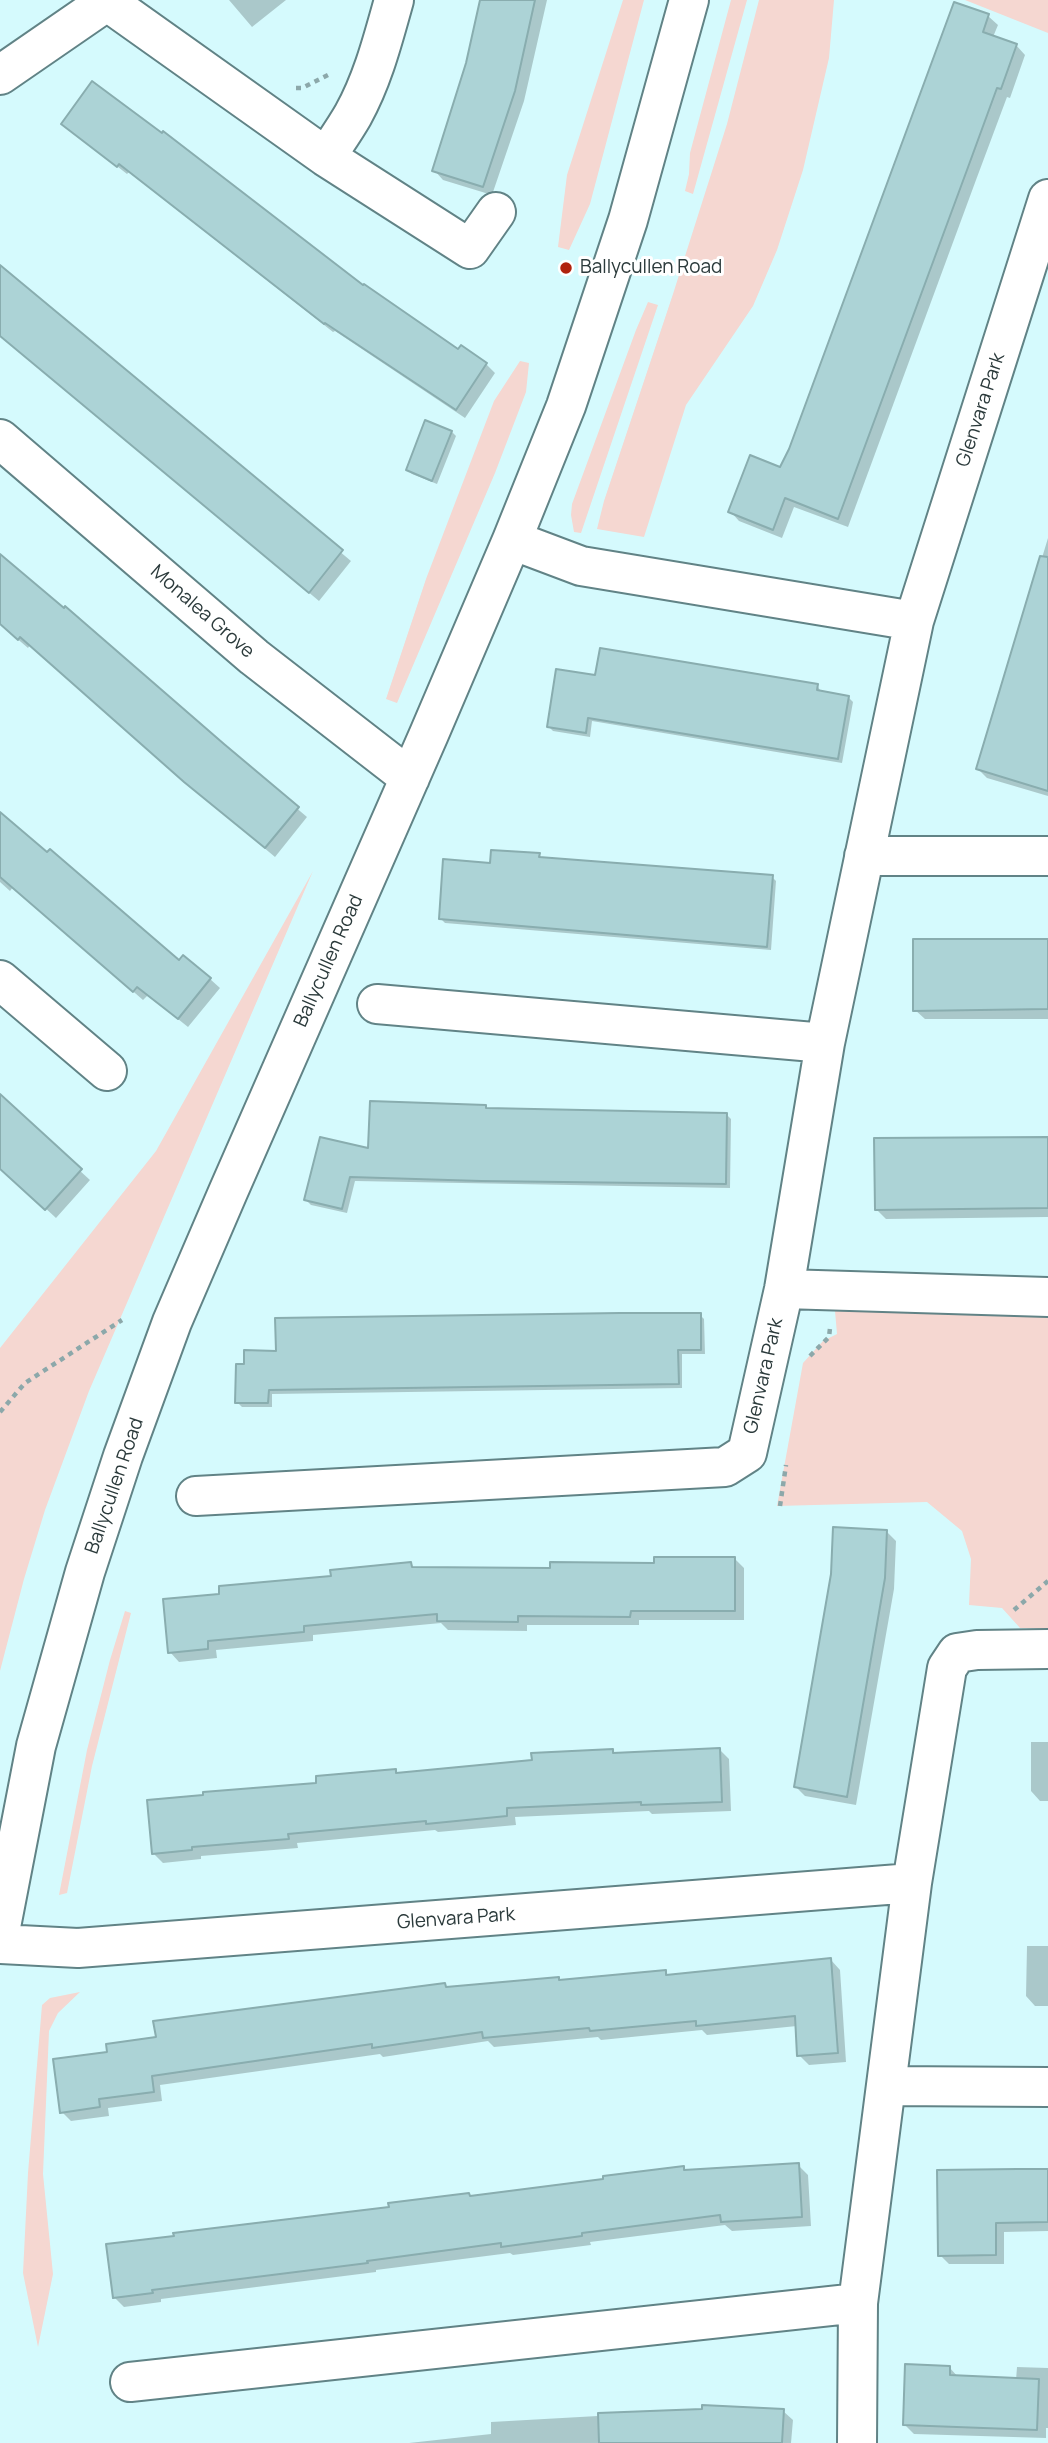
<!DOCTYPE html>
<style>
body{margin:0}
canvas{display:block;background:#d5fafd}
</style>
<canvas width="1048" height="2443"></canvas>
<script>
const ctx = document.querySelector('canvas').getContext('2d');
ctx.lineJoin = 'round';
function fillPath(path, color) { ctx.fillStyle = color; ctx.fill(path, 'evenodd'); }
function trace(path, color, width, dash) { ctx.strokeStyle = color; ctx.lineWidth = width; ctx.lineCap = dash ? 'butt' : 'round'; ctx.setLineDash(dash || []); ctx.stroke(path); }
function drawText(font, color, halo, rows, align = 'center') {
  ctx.font = font + ' Manrope,sans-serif'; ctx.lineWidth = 6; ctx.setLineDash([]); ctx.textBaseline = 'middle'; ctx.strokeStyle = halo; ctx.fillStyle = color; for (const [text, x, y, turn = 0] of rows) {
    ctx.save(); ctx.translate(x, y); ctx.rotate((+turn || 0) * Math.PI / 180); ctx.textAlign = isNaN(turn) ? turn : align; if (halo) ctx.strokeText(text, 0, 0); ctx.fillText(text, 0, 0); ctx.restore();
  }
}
fillPath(new Path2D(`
 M623,0H644L590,204L569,250L558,247L567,175Z
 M731,0H747L693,194L685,191L689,174L690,153Z
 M759,0H834L829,58L803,170L777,250L753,306L686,405L644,537L597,529L604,501L673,294L727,124Z
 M965,0H1048V33Z
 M648,302L658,305L581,533L574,532L571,515L572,504L636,330Z
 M520,361L529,363L526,392L495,473L397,703L386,699L426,579L494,401Z
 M313,871L89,1391L45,1510L24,1579L0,1671V1348L156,1151Z
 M835,1311L1048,1314V1629L1020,1628L1002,1608L969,1605L971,1559L962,1531L927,1502L777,1506L803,1363L823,1341L837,1334Z
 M125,1611L131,1613L92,1766L67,1893L59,1895L87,1750L110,1660Z
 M80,1992L58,2013L49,2031L43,2174L53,2274L38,2347L23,2273L28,2173L42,2005L50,1998Z`), '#f5d7d1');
fillPath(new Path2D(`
 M229,0H286L252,27Z
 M482,0H547L524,101L492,195L443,180L434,170L468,63Z
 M988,16L998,25L993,37L1016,45L1025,55L1010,98L1007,97L976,180L848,527L794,507L782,538L739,521L730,511L781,469Z
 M63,124L459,351L486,364L495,373L465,418L335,331L333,332L129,172L127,174Z
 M0,267L351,561L319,601L0,334Z
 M452,432L456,436L437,484L412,474L408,470Z
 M1048,538V796L987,778L978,769Z
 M0,556L307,817L275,857L196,791L30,645L28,648L0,624Z
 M597,677L817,685L821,692L849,698L853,702L842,763L592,721L590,737L553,731L549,727Z
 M0,813L179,963L210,979L220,988L188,1027L148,995L143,1000L13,887L10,891L0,882Z
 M539,854L543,859L772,877L776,881L771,950L445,923L441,919L492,865Z
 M1048,940V1019H925L915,1010Z
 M0,1098L90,1180L56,1218L0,1166Z
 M485,1107L489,1110L726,1114L731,1119L730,1188L355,1181L347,1213L311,1205L306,1200Z
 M1048,1139V1217L886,1219L876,1209Z
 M700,1315L704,1319L705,1354H682V1388L272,1394V1407H242L237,1402L246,1366L277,1353Z
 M886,1531L896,1541L894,1589L856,1805L805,1796L796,1787Z
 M735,1559L744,1568V1620H639V1625H527V1631L448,1630L441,1623L313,1635V1641L216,1650L217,1658L179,1662L170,1652L221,1595L411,1564L415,1569L551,1570Z
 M1031,1742H1048V1801H1040L1031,1791Z
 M719,1749L729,1759L731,1811L652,1814L649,1811L515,1817L516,1825L438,1832L435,1830L297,1843L298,1848L201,1856V1859L163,1863L154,1854L318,1784L395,1771L398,1774L533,1762L612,1751L616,1754Z
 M1027,1946H1048V2006H1035L1026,1996Z
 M831,1960L840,1970L846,2062L809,2065L799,2055L797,2026L707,2035L702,2030L601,2040L598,2037L494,2047L488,2041L383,2057L380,2054L160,2085L162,2101L108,2108L109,2116L71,2121L62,2112L109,2053L158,2039L445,1985L448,1988L558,1979L561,1982L665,1972L670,1976Z
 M798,2165L808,2175L811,2226L732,2231L725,2225L590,2242L591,2245L513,2255L510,2253L376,2270V2272L161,2299V2302L124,2307L114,2297L391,2208L469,2195L472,2198L683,2168L687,2172Z
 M1048,2171V2231L1004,2232V2264H949L940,2255Z
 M949,2367L959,2378L1016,2380L1017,2367L1048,2368V2428H1046V2438L914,2434L904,2424Z
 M704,2410L783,2411L793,2420L791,2443H409L491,2434V2422Z`), '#0003');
const building = new Path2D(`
 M480,0H535L515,91L483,187L432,171L466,63Z
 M954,2L989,14L983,32L1017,44L1001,89L997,88L967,170L838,519L785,498L773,530L728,512L750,455L780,467L789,449Z
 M92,81L162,133L163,131L363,285L364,284L458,349L461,345L487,363L456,410L325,323L324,324L119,164L117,167L61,124Z
 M0,265L343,550L309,593L0,336Z
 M425,420L452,431L432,481L406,470Z
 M0,554L64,608L65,606L224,744L299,807L265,848L184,782L20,637L18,640L0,624Z
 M1040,556L1048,557V791L976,769Z
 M600,648L818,684L817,690L849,696L838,759L588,718L586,733L547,727L556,669L595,675Z
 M0,812L47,852L50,849L179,960L183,955L211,978L178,1019L137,987L133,992L0,877Z
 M491,850L540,853L539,857L773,875L767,947L439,919L443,859L490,863Z
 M913,939H1048V1009L913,1011Z
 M0,1094L82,1169L45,1210L0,1169Z
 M370,1101L486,1105V1108L727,1113L726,1184L481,1181L350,1177L342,1209L304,1200L320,1137L368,1148Z
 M1048,1137V1208L875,1210L874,1138Z
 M620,1313H701V1350H678L679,1384L269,1390L268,1403H235L236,1364H244V1350L276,1351L275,1318Z
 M833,1527L887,1530L885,1578L847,1797L794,1787L831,1574Z
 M654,1557H735V1611H631L630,1617L518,1616V1622L437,1621V1614L304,1626V1632L208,1641V1649L168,1653L163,1599L219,1594V1586L331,1576L330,1570L411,1562L412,1567L550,1568V1562L654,1563Z
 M720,1748L722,1802L641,1805V1802L507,1808V1816L426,1824V1821L288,1834L289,1839L192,1847V1850L152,1854L147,1800L203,1795V1792L316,1783V1776L396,1769V1773L532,1760L531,1753L613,1749V1753Z
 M831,1958L838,2053L797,2056L795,2016L696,2026V2021L590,2031L589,2028L483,2038L482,2032L372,2048V2044L152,2076L154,2092L99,2099L100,2107L60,2113L53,2059L107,2052L106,2044L156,2037L153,2021L445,1983L446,1987L559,1977V1980L666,1970V1975Z
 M799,2163L802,2217L721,2222L720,2215L582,2233V2236L501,2247V2243L367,2261L368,2263L152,2290L153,2293L113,2298L106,2244L174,2236L173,2233L389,2207L388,2203L469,2193L470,2196L603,2179V2176L684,2166V2170Z
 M1017,2169H1048V2222L996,2223V2255L938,2256L937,2170Z
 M905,2364L950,2366V2375L1039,2379L1037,2430L903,2425Z
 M702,2405L784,2409L782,2443H599L598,2413L702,2409Z`);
fillPath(building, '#acd3d6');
trace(building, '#89adaf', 2);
const minor = new Path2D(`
 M105,0L326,157L470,249L496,212
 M0,75L106,2
 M326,157C335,143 345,129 353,115C373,79 383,39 394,0
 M0,439L254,657L410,778
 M512,540L581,566L914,621
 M864,856H1048
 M0,980L107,1071
 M377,1004L825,1043
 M784,1289L1048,1297
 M196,1496L725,1467L747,1453L784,1289L825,1043L914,621L1048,199
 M912,1883L947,1668L957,1653L977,1650L1048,1649
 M0,1932L36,1746L85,1572L123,1456L172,1322L228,1192L429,734L512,540L566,406L628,220L689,0
 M0,1944L78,1948L912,1883L858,2303L857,2443
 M886,2086L1048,2087
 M130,2382L858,2303`);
trace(minor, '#618386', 42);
trace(new Path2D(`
 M296,88H302L330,74
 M810,1356L829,1337L830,1328
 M0,1412L25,1383L122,1320
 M780,1506L786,1465
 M1014,1610L1048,1581`), '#8ca8aa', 4.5, [5, 5]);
trace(minor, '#fff', 38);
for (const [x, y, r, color] of [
 [566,268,7,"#b0220d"]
]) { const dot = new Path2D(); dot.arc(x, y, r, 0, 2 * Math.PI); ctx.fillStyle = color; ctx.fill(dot); trace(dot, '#fff', 2.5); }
drawText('19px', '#2b3a3b', '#fff', [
 ["Ballycullen Road",580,268]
], 'left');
drawText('19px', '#2b3a3b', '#fff', [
 ["Glenvara Park",981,410,-72],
 ["Monalea Grove",202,612,41],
 ["Ballycullen Road",329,961,-66],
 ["Glenvara Park",764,1376,-77],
 ["Ballycullen Road",115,1486,-71],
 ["Glenvara Park",456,1919,-4]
]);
</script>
